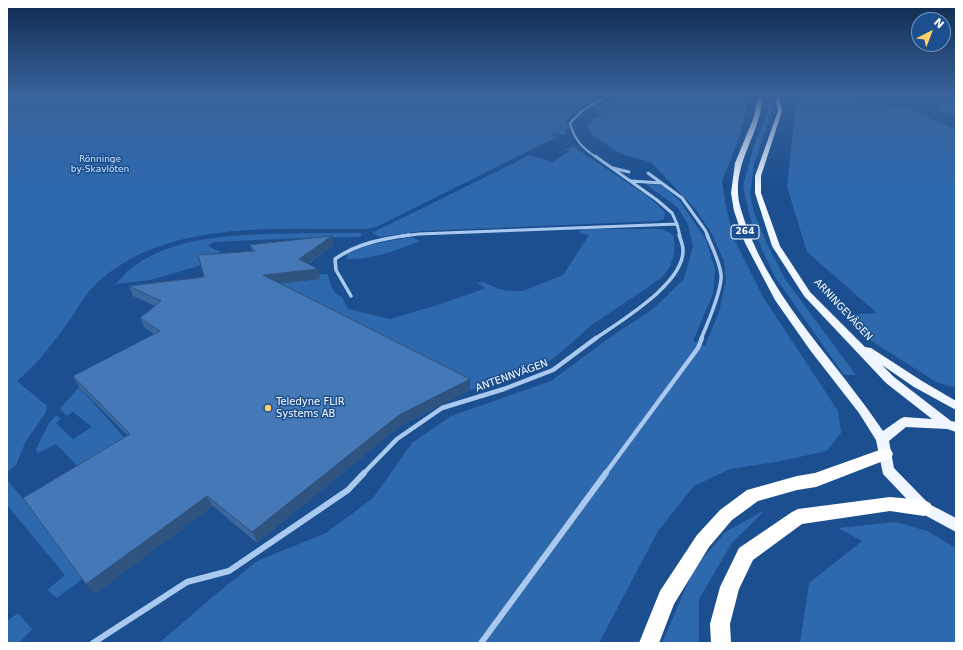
<!DOCTYPE html>
<meta charset="utf-8">
<style>
body{margin:0}
#map{position:relative;width:963px;height:650px;overflow:hidden;background:#1b4f8f;font-family:"DejaVu Sans",sans-serif}
canvas{display:block}
.frame{position:absolute;inset:0;border:8px solid #fff;pointer-events:none}
.north{position:absolute;left:911px;top:12px;width:40px;height:40px;box-sizing:border-box;background:#1b4f8f;border:1px solid #7695bc;border-radius:50%;rotate:42deg;font-size:11px;font-weight:700;line-height:16px;text-align:center;color:#fff}
.north::after{content:'';display:block;margin:auto;width:14px;height:18px;background:#ffd166;clip-path:polygon(50% 0,100% 100%,50% 72%,0 100%)}
</style>
<div id="map">
<canvas width="963" height="650"></canvas>
<div class="frame"></div>
<div class="north">N</div>
</div>
<script>
const ctx = document.querySelector('canvas').getContext('2d');
ctx.lineJoin = 'round';
function fillPath(path, color) { ctx.fillStyle = color; ctx.fill(path, 'evenodd'); }
function trace(path, color, width, dash) { ctx.strokeStyle = color; ctx.lineWidth = width; ctx.lineCap = dash ? 'butt' : 'round'; ctx.setLineDash(dash || []); ctx.stroke(path); }
function drawText(font, color, halo, rows, align = 'center') {
  ctx.font = font + ' "DejaVu Sans",sans-serif'; ctx.lineWidth = 3; ctx.setLineDash([]); ctx.textBaseline = 'middle'; ctx.strokeStyle = halo; ctx.fillStyle = color; for (const [text, x, y, turn = 0] of rows) {
    ctx.save(); ctx.translate(x, y); ctx.rotate((+turn || 0) * Math.PI / 180); ctx.textAlign = isNaN(turn) ? turn : align; if (halo) ctx.strokeText(text, 0, 0); ctx.fillText(text, 0, 0); ctx.restore();
  }
}
fillPath(new Path2D(`
 M7,96H600L574,112L565,122L571,126L565,130L566,135L554,133L551,134L557,137L376,227L365,229C275,230 160,218 91,289C84,297 78,308 72,317C55,340 39,363 17,381L47,406L46,412L25,443L16,465L7,472Z
 M616,96H744L747,107L739,138L722,181L726,207L735,241L763,297L838,411L841,433L827,451L776,462L730,469L694,486L658,531L599,643H159L209,600L257,561L326,533L373,498L412,443L451,416L551,381L609,338L653,309L684,279L693,246L688,224L677,207L644,183L663,186L680,201L706,240L715,269L713,294L693,341L705,346L719,312L726,281L724,261L712,234L696,210L651,162L621,154L594,136L587,127L592,120L603,115L594,109Z
 M767,96H771L773,103L772,112L754,164L750,195L755,215L767,244L785,279L856,375H844L775,277L761,247L749,214L743,186L754,145L768,111Z
 M797,96H845L886,106L908,108L956,130V388L936,382L862,335L844,315L877,313L807,252L787,187Z
 M574,147L649,197L664,211L665,214L664,219L658,221L421,231L380,237L372,233L530,155L552,162L570,151L564,149Z
 M587,229H662L670,233L674,236C675,255 674,265 660,279L593,324L553,359L532,370L470,390L265,285L319,279L313,275L328,274C330,284 332,293 342,297L348,309L390,319L444,303L486,288L476,283L482,282L499,289L508,291H523L563,275L589,235L579,233L581,230Z
 M316,233H359L362,234L360,237L301,238L213,242L208,246L219,251L226,258L150,280L115,284C121,279 126,272 133,267C183,230 257,235 316,233Z
 M412,237L420,241C397,250 372,260 347,259L348,254L368,245Z
 M79,387L131,445L85,474L56,444L38,453L36,449L49,423L56,416L61,418L56,423L73,439L92,427L73,412L67,416L60,409Z
 M7,480L88,575L57,598L47,590L65,575L7,505Z
 M765,510L732,543L699,599V643H662L694,569L725,532Z
 M896,522L927,531L956,548V643H800L809,583L862,541L838,528Z
 M18,613L32,629L19,643H7V621Z`), '#2e69ad');
trace(new Path2D(`
 M596,157C582,148 574,139 570,123L582,111L607,96`), '#a9c9ee', 2);
trace(new Path2D(`
 M595,156L657,200L672,213L677,224L680,236
 M613,168L629,172
 M648,173L682,198L705,230L708,236
 M631,181L662,183
 M402,236L419,234L677,224`), '#a9c9ee', 3);
trace(new Path2D(`
 M351,296L336,270L335,259C358,243 382,239 409,235
 M595,339C620,321 684,284 683,250C683,245 681,240 679,235
 M701,339C707,325 723,288 721,274C719,260 712,247 707,235`), '#a9c9ee', 3.5);
trace(new Path2D(`
 M363,474L397,439L442,408L504,389L553,370L596,338
 M605,474L698,348L702,338`), '#a9c9ee', 4.5);
trace(new Path2D(`
 M93,643L187,582L229,571L348,490L364,473
 M481,643L606,473`), '#a9c9ee', 6);
fillPath(new Path2D(`
 M758,96H762C761,103 761,111 759,117C752,143 737,164 738,192C738,203 743,215 746,225C775,304 837,362 883,431L900,419L904,417L932,419L886,383L804,296L772,246L755,193V176L778,111L775,96H779L782,111L761,176V193L780,246L810,292L865,347L871,348L922,381L956,401V410L914,387L882,365L894,377L951,421L956,422V432L947,429L906,427L889,441L894,468L929,504L956,518V532L919,512L883,474L876,440L859,413L810,350L775,300L745,243L734,211L731,193L735,163L754,117Z`), '#f0f6ff');
fillPath(new Path2D(`
 M885,448L891,450L893,454L891,458L816,487L797,490L758,501L732,520L709,547L674,604L659,643H639L660,591L697,535L720,510L747,490L797,476L815,473Z
 M890,497L924,500L930,503L933,508L930,513L924,516L890,511L802,524L753,560L739,589L730,624L731,643H711L710,624L720,587L739,548L792,512L798,509Z`), '#fff');
fillPath(new Path2D(`
 M956,102V116L938,110L942,103Z
 M250,245H334L308,264L320,279L279,283L470,379V390L400,426L257,543L213,506L95,594L127,435L79,387L73,376L154,334L145,328L140,318L155,306L133,296L129,286L204,277L252,251Z`), '#3a679d');
fillPath(new Path2D(`
 M332,236L334,245L301,268L299,259Z
 M318,269L320,279L265,285L263,275Z
 M470,379V390L400,426L257,543L252,532L399,415Z
 M207,496L213,506L95,594L86,584Z`), '#305480');
const building = new Path2D(`
 M956,102V108L942,103Z
 M332,236L299,259L318,269L263,275L470,379L399,415L252,532L207,496L86,584L23,498L130,434L73,376L160,331L140,318L161,301L129,286L204,277L198,255L255,251L250,245Z`);
fillPath(building, '#4478b7');
trace(building, '#305480', 1);
const sky = ctx.createLinearGradient(0, 0, 0, 187);
sky.addColorStop(0, '#0f2b4f');
sky.addColorStop(0.51, '#39639b');
sky.addColorStop(1, '#39639b00');
ctx.fillStyle = sky;
ctx.fillRect(0, 0, 963, 187);
for (const [x, y, r, color] of [
 [268,408,4,"#ffd166"]
]) { const dot = new Path2D(); dot.arc(x, y, r, 0, 2 * Math.PI); ctx.fillStyle = color; ctx.fill(dot); trace(dot, '#1b4f8f', 1.5); }
drawText('9px', '#cfe3fa', '#1b4f8f', [
 ["Rönninge",100,160],
 ["by-Skavlöten",100,170]
]);
for (const [x, y, w] of [
 [745,232,28]
]) { const box = new Path2D(); box.roundRect(x - w / 2, y - 7, w, 14, 3); ctx.fillStyle = '#1b4f8f'; ctx.fill(box); trace(box, '#fff', 1); }
drawText('bold 9px', '#fff', null, [
 ["264",745,232]
]);
drawText('10px', '#fff', '#1b4f8f', [
 ["ARNINGEVÄGEN",843,310,47],
 ["ANTENNVÄGEN",512,376,-20]
]);
drawText('10px', '#fff', '#1b4f8f', [
 ["Teledyne FLIR",276,402],
 ["Systems AB",276,414]
], 'left');
</script>
